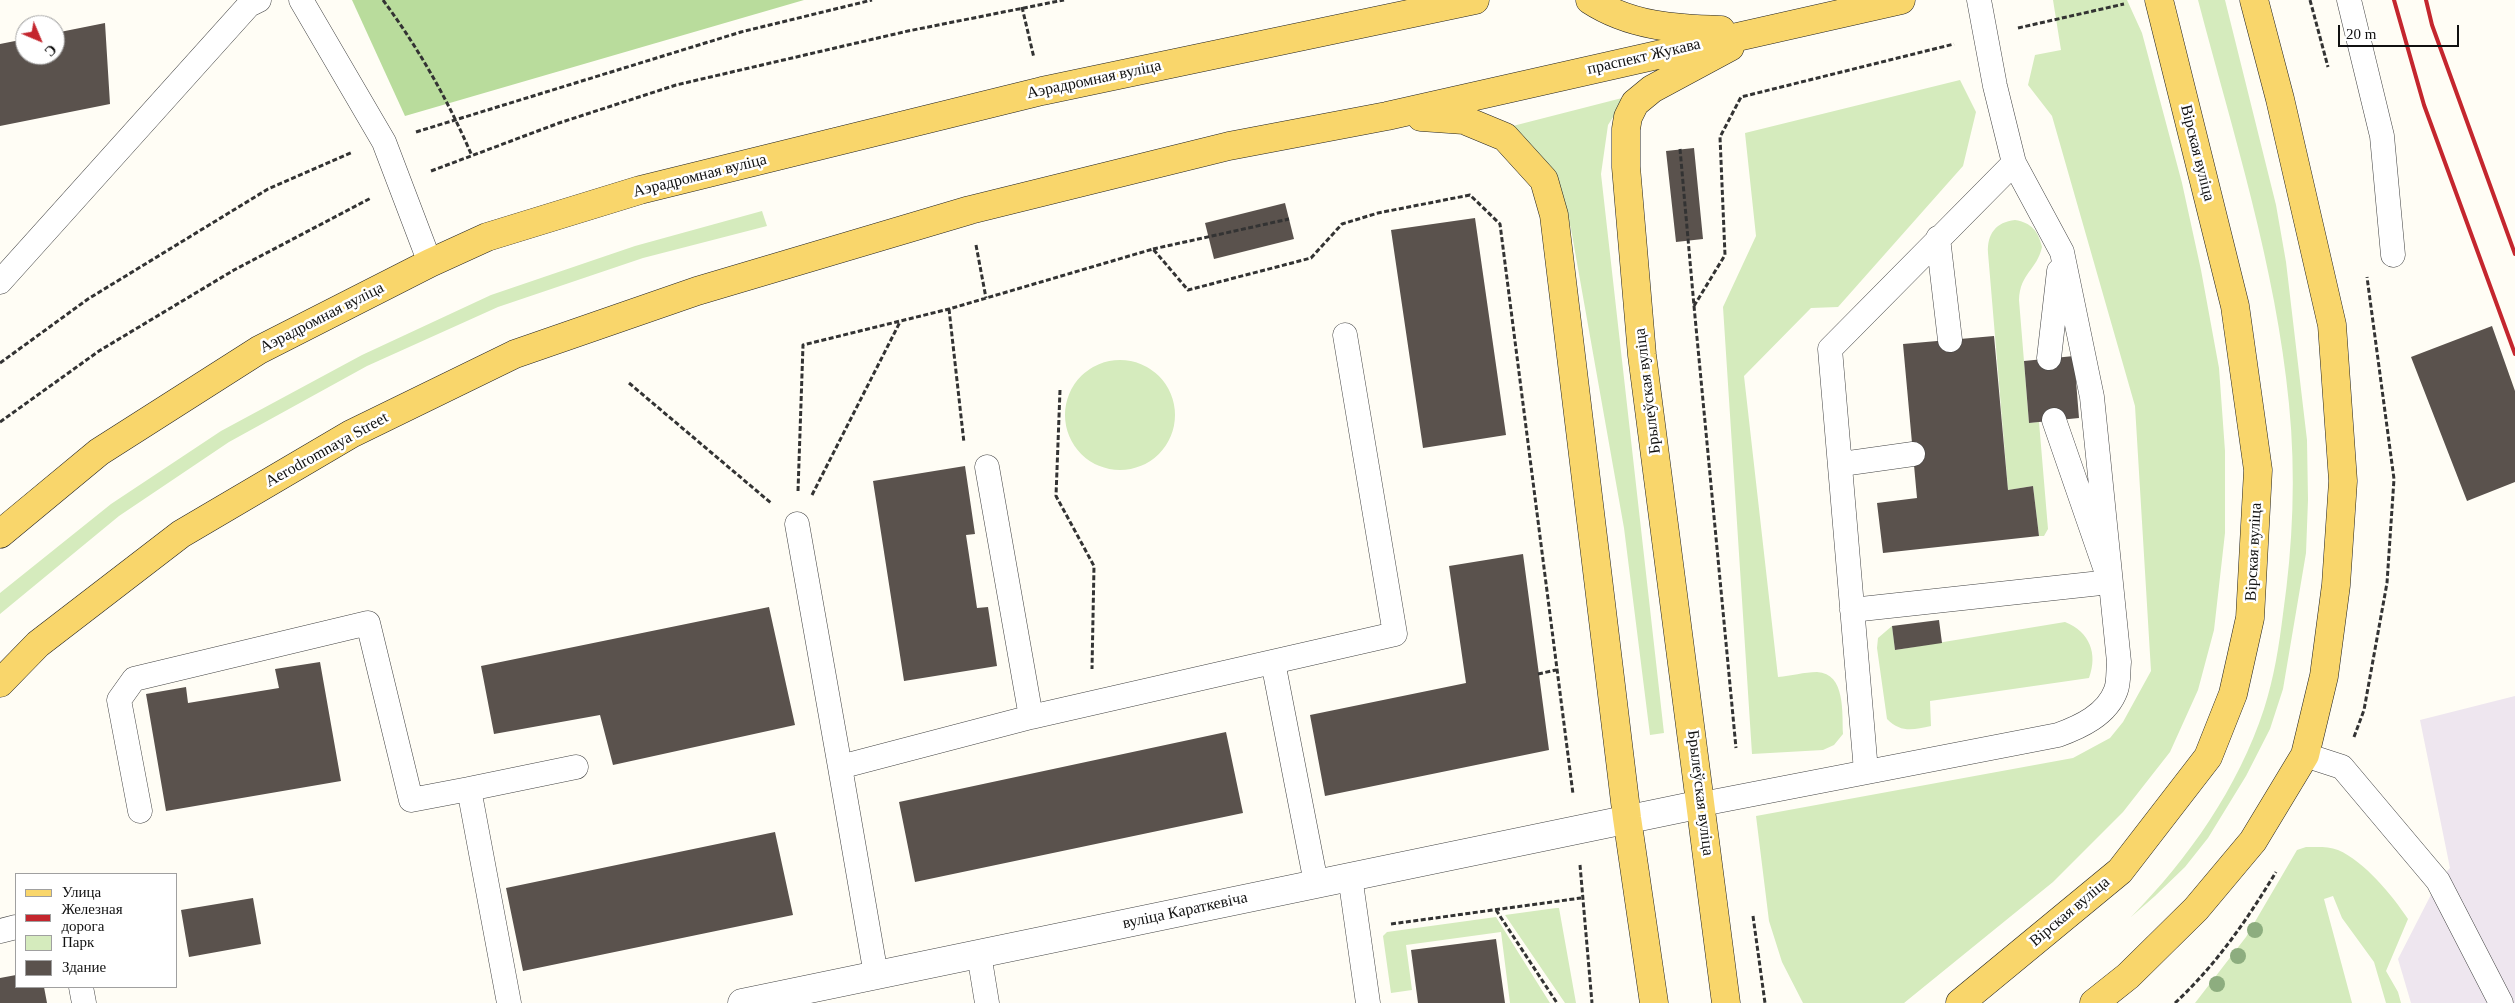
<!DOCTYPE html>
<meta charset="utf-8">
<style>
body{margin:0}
#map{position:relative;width:2515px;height:1003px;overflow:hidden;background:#fffdf5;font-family:"Times New Roman",serif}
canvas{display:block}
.legend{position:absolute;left:15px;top:873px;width:162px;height:115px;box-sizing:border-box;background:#fff;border:1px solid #a0a0a0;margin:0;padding:6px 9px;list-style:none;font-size:15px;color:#111}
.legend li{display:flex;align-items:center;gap:10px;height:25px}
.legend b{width:25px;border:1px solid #a0a0a0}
.north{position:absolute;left:15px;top:15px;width:50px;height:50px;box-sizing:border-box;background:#fff;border:1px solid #a0a0a0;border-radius:50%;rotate:135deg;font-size:14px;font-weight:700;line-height:20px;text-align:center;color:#111}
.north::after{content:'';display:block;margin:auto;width:18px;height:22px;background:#c4262e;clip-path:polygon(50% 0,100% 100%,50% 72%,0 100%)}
.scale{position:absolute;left:2338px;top:25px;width:121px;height:22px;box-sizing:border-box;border:2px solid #111;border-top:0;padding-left:6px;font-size:15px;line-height:18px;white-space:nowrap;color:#111;-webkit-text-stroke:4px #fff;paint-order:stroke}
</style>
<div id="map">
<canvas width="2515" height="1003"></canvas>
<ul class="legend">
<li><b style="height:6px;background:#f9d66b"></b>Улица</li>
<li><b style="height:6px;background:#c4262e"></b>Железная дорога</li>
<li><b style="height:14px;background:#d5ebbd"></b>Парк</li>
<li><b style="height:14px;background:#5a524d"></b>Здание</li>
</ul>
<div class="north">С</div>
<div class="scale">20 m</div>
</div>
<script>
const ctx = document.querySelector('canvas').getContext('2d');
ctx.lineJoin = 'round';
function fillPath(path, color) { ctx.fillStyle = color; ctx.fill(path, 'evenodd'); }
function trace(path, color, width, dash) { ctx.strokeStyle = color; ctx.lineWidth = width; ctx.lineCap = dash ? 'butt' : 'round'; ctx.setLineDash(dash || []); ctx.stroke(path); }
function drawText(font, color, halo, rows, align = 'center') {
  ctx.font = font + ' "Times New Roman",serif'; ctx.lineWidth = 5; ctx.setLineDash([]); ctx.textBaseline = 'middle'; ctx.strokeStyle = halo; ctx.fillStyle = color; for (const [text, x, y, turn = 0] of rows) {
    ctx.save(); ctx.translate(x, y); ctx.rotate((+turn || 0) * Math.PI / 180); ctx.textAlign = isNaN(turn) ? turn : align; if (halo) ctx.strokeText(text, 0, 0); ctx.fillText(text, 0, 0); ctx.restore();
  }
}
fillPath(new Path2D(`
 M2515,696V1003H2411L2398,959L2438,881L2450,868L2420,720Z`), '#eee6ef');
fillPath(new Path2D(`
 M2053,0H2127L2142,33L2182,183L2201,270L2219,368L2225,451V533L2214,630L2198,690L2170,752L2123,812L2053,882L1904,1003H1803L1782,962L1769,921L1756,816L2073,758L2110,738L2123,722L2151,671L2135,406L2052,116L2028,85L2035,55L2061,50Z
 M2198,0H2225L2276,205L2286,262L2307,440L2308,500L2306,553L2283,689L2270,729L2246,776L2208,838L2185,867L2155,896L2131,917C2189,858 2238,788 2264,709C2274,678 2279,646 2283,614C2293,545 2296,474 2289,404C2276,267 2233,133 2198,0Z
 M1960,80L1976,112L1963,166L1838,307L1811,308L1744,376L1778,677C1791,676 1804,672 1817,672C1846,673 1842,714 1843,734L1834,745L1823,750L1752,754L1723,307L1756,236L1745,133Z
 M1626,97L1608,125L1601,174L1664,733L1650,735L1624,528L1571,229L1560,191L1505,128Z
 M762,211L767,226L643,258L498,307L367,366L229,442L119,516L0,614V593L111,504L221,431L362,355L491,295L635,246Z
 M2015,220C2032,223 2038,231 2042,247C2037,270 2020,273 2019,300L2029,423L2039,422L2048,529L2044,536H2039L2033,486L2008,490L1988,253C1987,234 1996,222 2015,220Z
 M1065 415a55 55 0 1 1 110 0a55 55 0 1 1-110 0Z
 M2065,622C2090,632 2098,654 2089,678L1930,701L1931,726C1913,730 1901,733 1887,719L1877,648L1878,638L1892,626L1895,650Z
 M2306,847C2317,847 2328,846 2338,850C2364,861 2393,896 2408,919L2386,971L2398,992L2401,1003H2386L2374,962L2342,918L2333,896L2324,899L2352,1003H2195L2246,937L2297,850Z
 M1556,908H1559L1576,1003H1565L1505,915Z
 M1496,917L1550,1003H1510L1501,932L1406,945L1412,990L1391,993L1383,936L1387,932Z`), '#d5ebbd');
fillPath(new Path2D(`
 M352,0H804L405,116Z`), '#b9dc9c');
fillPath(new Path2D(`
 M105,23L110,104L0,126V44L25,39V55H55V33Z
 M1694,148L1703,239L1676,242L1666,151Z
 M1285,203L1294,239L1214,259L1205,223Z
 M1475,218L1506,435L1423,448L1391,230Z
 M2492,326L2515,391V482L2467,501L2411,357Z
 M1994,336L2008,490L2033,486L2039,536L1883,553L1877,503L1917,498L1903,344Z
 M2074,356L2079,418L2029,423L2024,361Z
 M965,466L975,534L966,535L977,608L988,607L997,666L904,681L873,481Z
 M1523,554L1549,750L1325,796L1310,715L1466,683L1449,566Z
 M769,607L795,725L613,765L600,715L494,734L481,666Z
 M1939,620L1942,643L1895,650L1892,626Z
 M320,662L341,781L166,811L146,694L186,687L188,703L279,688L275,669Z
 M1226,732L1243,813L915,882L899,802Z
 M775,832L793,915L523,971L506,888Z
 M253,898L261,944L189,957L181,910Z
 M1496,939L1505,1003H1418L1411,950Z
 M16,975V987H44L47,1003H0V978Z`), '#5a524d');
const service = new Path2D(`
 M301,0L384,142L430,263
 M2349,0L2382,136L2393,255
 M1938,238L1950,340
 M0,282L249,5L259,0
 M2049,358L2059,271
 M1842,464L1913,454
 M987,467L1031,717
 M797,524L840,767
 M1852,610L2110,582L2054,420
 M1273,662L1316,883
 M2305,755L2342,767L2438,881L2501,1003
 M1866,771L1830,349L2014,163
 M1702,804L2058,735C2080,727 2107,715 2116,690C2119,682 2118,671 2119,662L2092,397L2062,252L2014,163L1995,86L1979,0
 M140,811L119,700L134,679L368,623L411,800L469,789
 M1350,876L1368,1003
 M0,931L16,927
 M979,954L987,1003
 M876,975L840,767L1031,717L1395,634L1345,335
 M81,987L84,1003
 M509,1003L469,789L576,767`);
const minor = new Path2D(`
 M742,1003L1702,804`);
const primary = new Path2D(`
 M1590,0C1630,26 1675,29 1721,30
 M1421,117L1464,120L1505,137L1544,180L1554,215L1627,818L1654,1003
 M0,534L99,452L259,350L430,263L487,237L640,190L1042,91L1475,0
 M0,683L38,644L181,534L351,434L515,354L697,291L970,210L1229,146L1387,116L1901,0
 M1726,1003L1642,355L1626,167V129L1628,117L1635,103L1652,89L1730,47
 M1960,1003L2120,871L2208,757L2233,694L2250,618L2258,470L2235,306L2159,0
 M2094,1003L2128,976L2196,909L2253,841L2305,755L2324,676L2336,585L2343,481L2332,325L2280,99L2254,0`);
trace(service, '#444', 25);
trace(minor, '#444', 29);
trace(primary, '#222', 29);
trace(new Path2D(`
 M383,0C419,49 448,100 472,156
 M2310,0L2328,67
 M1022,7L1034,58
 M2018,28L2124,4
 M416,132L741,32L872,0
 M1680,149L1694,306L1725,255L1720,137L1741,97L1954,44
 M431,171L559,123L676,85L908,31L1064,0
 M976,245L986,298
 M1153,249L1289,219
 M1694,306L1736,748
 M949,309L964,443
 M0,363L88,299L268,189L353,152
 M629,383L771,503
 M1060,390L1056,496L1094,566L1092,669
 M0,422L99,351L234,270L371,198
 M798,491L803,345L949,309L1153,249L1188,290L1311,258L1342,224L1378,213L1470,195L1500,224L1573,794
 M812,495L900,322
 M1538,674L1556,670
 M2354,737L2364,710L2387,583L2394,479L2367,277
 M1580,865L1592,1003
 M1496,910L1557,1003
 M1753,916L1765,1003
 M1391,924L1581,898
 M2175,1003C2216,965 2247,920 2276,872`), '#333', 3, [5, 2.5]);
trace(service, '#fff', 24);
trace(minor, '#fff', 28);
trace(primary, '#f9d66b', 28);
trace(new Path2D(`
 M2394,0L2424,105L2515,354
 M2426,0L2432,25L2515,254`), '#c4262e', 4);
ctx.fillStyle = '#8dad7f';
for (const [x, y] of [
 [2255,930],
 [2238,956],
 [2217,984]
]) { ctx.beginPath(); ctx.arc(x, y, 8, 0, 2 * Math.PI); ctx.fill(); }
drawText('16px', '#111', '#fff', [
 ["праспект Жукава",1644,57,-13],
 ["Аэрадромная вуліца",1094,80,-12],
 ["Вірская вуліца",2197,153,76],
 ["Аэрадромная вуліца",700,176,-14],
 ["Аэрадромная вуліца",322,318,-27],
 ["Брылеўская вуліца",1648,391,-97],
 ["Aerodromnaya Street",327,450,-29],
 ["Вірская вуліца",2254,552,-87],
 ["Брылеўская вуліца",1700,793,83],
 ["вуліца Караткевіча",1185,911,-12],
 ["Вірская вуліца",2070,912,-40]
]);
</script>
